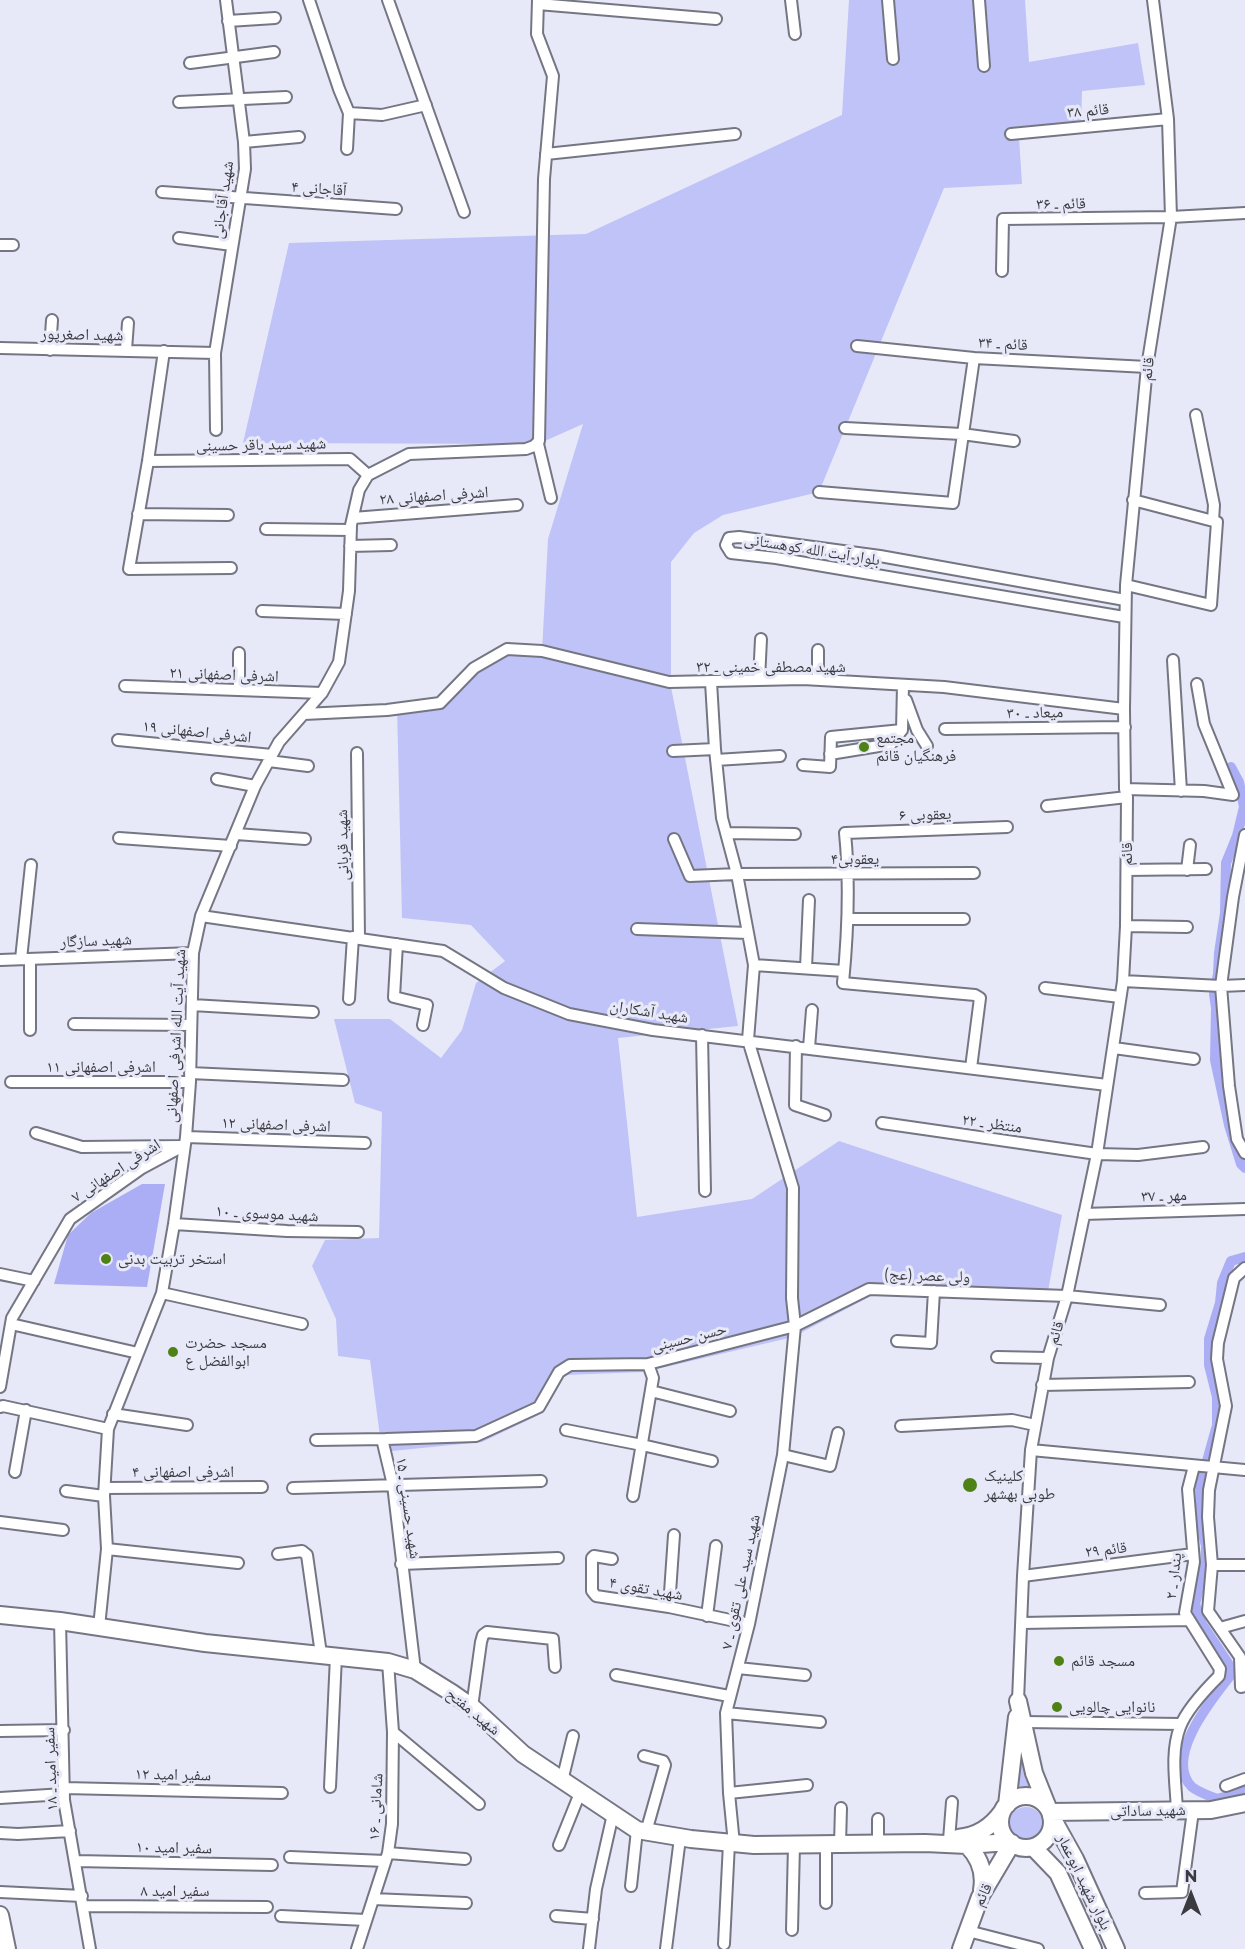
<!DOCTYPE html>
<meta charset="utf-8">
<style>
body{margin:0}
#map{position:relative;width:1245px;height:1949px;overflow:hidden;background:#e8e9f8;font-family:Montserrat,sans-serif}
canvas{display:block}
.north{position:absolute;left:1161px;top:1865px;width:60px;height:60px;-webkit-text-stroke:4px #e8e9f8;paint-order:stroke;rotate:0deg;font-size:16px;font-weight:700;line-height:24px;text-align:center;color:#3a3a40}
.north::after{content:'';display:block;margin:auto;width:21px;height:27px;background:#3a3a40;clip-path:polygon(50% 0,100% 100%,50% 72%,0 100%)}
</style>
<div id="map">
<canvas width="1245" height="1949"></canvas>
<div class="north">N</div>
</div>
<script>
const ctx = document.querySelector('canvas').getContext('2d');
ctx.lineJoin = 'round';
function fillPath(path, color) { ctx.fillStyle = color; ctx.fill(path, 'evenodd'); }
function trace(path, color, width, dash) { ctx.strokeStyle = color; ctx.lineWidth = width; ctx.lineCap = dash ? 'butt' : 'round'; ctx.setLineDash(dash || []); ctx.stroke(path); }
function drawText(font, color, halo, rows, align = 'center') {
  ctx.font = font + ' Montserrat,"Noto Naskh Arabic",sans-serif'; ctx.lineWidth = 6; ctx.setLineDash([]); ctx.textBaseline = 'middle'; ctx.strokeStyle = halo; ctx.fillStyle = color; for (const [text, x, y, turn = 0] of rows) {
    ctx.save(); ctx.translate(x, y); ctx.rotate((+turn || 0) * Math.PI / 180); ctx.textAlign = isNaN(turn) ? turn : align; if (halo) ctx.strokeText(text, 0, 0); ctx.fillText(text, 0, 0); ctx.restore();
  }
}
fillPath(new Path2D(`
 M849,0H1025L1029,62L1138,43L1145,85L1082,91L1081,129L1019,137L1022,184L944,188L819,492L723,515L694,533L671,562V687L738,1026L618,1038L637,1217L752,1199L839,1141L1062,1215L1046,1302L873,1295L793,1337L644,1372L564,1375L543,1413L482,1442L382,1452L370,1360L338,1356L336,1319L312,1266L325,1240L379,1238L382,1112L355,1103L334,1019H390L441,1058L462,1030L476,983L505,961L471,925L402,918L397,707L440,703L468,671L507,649L542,651L548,539L583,424L538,444L243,443L289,243L586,234L842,115Z
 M1019,1728L1033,1789L1015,1790Z
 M1009 1824a17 17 0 1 1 34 0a17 17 0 1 1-34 0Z`), '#c0c3f8');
fillPath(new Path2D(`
 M142,1184H165L147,1287L54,1284L68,1235L91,1213Z`), '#abaef5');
trace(new Path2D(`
 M1231,767L1239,782L1244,807L1237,836L1226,863L1225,913L1219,953L1218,974L1214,994L1216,1008L1215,1060L1229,1125L1241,1164L1245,1168
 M1245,1257L1231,1261L1222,1283L1220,1303L1209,1339V1365L1217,1397V1425L1200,1486L1202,1529L1206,1546L1205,1567L1195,1604L1202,1624L1228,1663L1230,1676C1212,1699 1163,1758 1192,1787C1198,1792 1210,1796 1217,1799L1245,1791`), '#abaef5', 10);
const street = new Path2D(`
 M309,0L339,89L349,113L347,149
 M388,0L464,212
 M791,0L795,34
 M888,0L893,59
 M979,0L984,66
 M538,4L716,19
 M228,21L275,18
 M190,63L274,52
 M179,102L286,97
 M349,113L382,115L426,105
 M1011,134L1168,119
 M244,142L299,137
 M546,154L735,134
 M162,192L396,209
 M179,238L232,245
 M0,245H13
 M1002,271L1003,219L1171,217L1245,213
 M857,346L974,358L1147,367
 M0,348L215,353L245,169L244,142L226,0
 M50,350L52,320
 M126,350L128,323
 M164,351L148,461L129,569L231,568
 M215,353L216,430
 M1196,415L1214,505L1213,521
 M845,428L962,434L1014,441
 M538,444L551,498
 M148,461L350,459L368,475
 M368,475L409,454L526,449L534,446L539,441L544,179L553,76L537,34L538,0
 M819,492L953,503L974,358
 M138,514L228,515
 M353,518L517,505
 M266,529L351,530
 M350,546L391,545
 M1126,585L1211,605L1217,522L1133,500
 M262,611L346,614
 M1124,617L776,558L731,553L726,545L729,538L739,537L880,556L1125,600
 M818,650V680
 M1173,660L1181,791
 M759,680L761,639
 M711,682L715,749L722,818L737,874L754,965L748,1040L793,1188L792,1298L795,1326L783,1455L749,1624L726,1713L729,1793L734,1844
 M125,686L322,693
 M239,690V653
 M906,700L917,730L927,746
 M304,714L387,710L440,703L474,668L507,649L542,651L669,682L803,679L944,687L1124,709
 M945,729L1125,727
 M118,740L272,755
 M673,751L715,749
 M357,753L359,938
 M830,754L891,744L902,730
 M716,760L780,756
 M269,761L308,766
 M803,765L830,767L831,737L902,730L903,685
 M217,779L255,786
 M1125,789L1204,791L1233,795L1204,724L1197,684
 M1047,806L1127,797
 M726,833L795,834
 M236,834L305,839
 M1245,835L1233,897L1221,986L1229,1086L1237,1139L1245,1153
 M119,838L231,846
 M674,839L690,876L737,874L974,873
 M1127,870L1206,869
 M1187,870L1190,845
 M201,916L443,951L504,988L569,1014L653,1030L1107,1085
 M848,919H964
 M1126,926L1187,927
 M637,929L748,933
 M397,944L394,997L427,1005L423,1025
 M21,959L31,865
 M30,959V1030
 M0,960L193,953
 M754,965L844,971
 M806,968L809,900
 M1123,981L1221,986L1245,985
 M1045,988L1120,997
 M349,999L353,937
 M192,1005L313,1012
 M74,1024L191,1025
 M702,1035L705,1191
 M796,1046L795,1105L825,1115
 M809,1048L812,1010
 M1114,1048L1194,1059
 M971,1068L980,998L975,995L843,983C848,932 850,883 845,833L1007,827
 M190,1073L343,1080
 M11,1082H190
 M882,1123L1097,1154L1138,1155L1203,1147
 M36,1133L82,1147L180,1146
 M186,1137L365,1143
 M1084,1214L1245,1209
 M174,1224L287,1231L358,1232
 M1245,1268L1234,1278L1218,1343L1217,1359L1226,1406L1209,1490L1208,1517L1212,1565L1208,1611L1240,1657L1241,1687L1245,1686
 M0,1274L34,1281
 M162,1293L302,1324
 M11,1324L138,1353
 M897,1341L931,1343L934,1291
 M997,1357L1048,1358
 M1042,1385L1189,1382
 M0,1387L12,1318L70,1219L142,1168L183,1146
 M651,1391L730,1411
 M0,1407L3,1406L108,1429
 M113,1414L187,1425
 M901,1426L1012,1420L1035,1425
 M566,1430L642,1445L712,1461
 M316,1440L386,1439
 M1031,1450L1245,1470
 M783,1455L830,1466L838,1433
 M15,1472L26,1410
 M105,1488L262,1487
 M293,1488L541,1481
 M66,1491L104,1496
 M633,1496L653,1378L648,1364
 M0,1522L63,1530
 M107,1549L238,1563
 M278,1554L302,1551L307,1555L321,1654
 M612,1559L594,1556L592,1558V1591L596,1596L669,1607L749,1624
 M401,1564L558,1558
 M1212,1565H1245
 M1023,1576L1193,1554
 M669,1607L674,1535
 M707,1616L716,1546
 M60,1621L64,1800L90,1949
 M1022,1623L1189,1620
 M99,1627L107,1549L104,1496L108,1429L162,1293L174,1224L186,1137L190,1082L193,953L201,916L255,786L279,742L322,693L339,662L349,591L351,525L359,490L368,475
 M1220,1628L1245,1621
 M738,1668L805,1675
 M415,1670L393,1485L383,1443L386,1439L476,1436L539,1407L559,1372L570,1365L648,1364L795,1326L869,1289L1067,1296L1160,1305
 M616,1675L729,1696
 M1018,1701L1023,1576L1031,1450L1048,1358L1067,1296L1097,1154L1123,981L1126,926L1127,797L1125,789L1124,709L1126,585L1147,367L1171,217L1168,119L1153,0
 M472,1707L481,1642L483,1635L487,1632L553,1639L555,1667
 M726,1713L820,1722
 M1023,1722L1181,1724
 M0,1731L64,1730
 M393,1732L479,1804
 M644,1756L663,1761L665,1765L646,1832
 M562,1781L573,1736
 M1226,1786L1245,1779
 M330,1787L336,1656
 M64,1788L282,1793
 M729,1793L807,1785
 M0,1798L64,1794
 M1177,1811C1176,1784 1170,1753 1180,1727C1186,1711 1207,1688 1219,1676L1220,1669L1185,1613L1194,1562L1188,1489L1194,1466
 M878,1819V1844
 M0,1833L18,1834L70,1831
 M949,1840L952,1802
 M840,1844L841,1808
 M559,1845L580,1793
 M388,1853L465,1859
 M290,1857L385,1861
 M76,1861L272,1865
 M631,1886L637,1830
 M0,1892L82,1896
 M1145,1893L1182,1892L1193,1811
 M373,1899L466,1903
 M826,1903V1844
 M83,1906L267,1907
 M281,1916L366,1920
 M556,1916L593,1919
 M792,1930L794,1845
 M968,1931L1038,1949
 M724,1944L729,1843
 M357,1949L388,1853L392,1824L393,1732L388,1662
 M589,1949L596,1889L613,1814
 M666,1949L680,1838`);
const secondary = new Path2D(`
 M0,1615L60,1621L205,1643L388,1662L415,1670L452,1693L472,1707L523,1754L637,1830L691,1839L754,1845L925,1843L967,1845L1009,1842
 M1018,1701L1034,1773L1048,1808
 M1000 1822a26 26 0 1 1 52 0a26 26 0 1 1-52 0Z
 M1007,1805L1017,1717
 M1050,1812L1211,1810L1245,1803
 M1051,1816L1075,1859L1116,1949
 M958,1838C978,1836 991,1827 1002,1812
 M967,1845C980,1858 985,1873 982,1890
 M1033,1847L1058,1873L1093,1949
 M0,1915L7,1949
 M961,1949L980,1897L1012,1843`);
trace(street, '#757683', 14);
trace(secondary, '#757683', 20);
trace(street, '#fff', 10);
trace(secondary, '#fff', 16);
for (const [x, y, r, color] of [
 [864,747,6,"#4f8216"],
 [106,1259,6,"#4f8216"],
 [173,1352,6,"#4f8216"],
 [970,1485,8,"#4f8216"],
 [1059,1661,6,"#4f8216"],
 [1057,1707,6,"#4f8216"]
]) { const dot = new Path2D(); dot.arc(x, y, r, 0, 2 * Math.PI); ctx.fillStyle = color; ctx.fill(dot); trace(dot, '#e8e9f8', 2); }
drawText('16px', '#3a3a40', '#e8e9f8', [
 ["قائم ۳۸",1088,111,-5],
 ["آقاجانی ۴",319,189,4],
 ["شهید آقاجانی",223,200,-82],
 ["قائم ـ ۳۶",1061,204,-1],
 ["شهید اصغرپور",82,335,1],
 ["قائم ـ ۳۴",1003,344,3],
 ["قائم",1148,369,-83],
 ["شهید سید باقر حسینی",261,445,-1],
 ["اشرفی اصفهانی ۲۸",434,496,-4],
 ["بلوار آیت الله کوهستانی",812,550,9],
 ["شهید مصطفی خمینی ـ ۳۲",771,667],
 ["اشرفی اصفهانی ۲۱",224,675,2],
 ["میعاد ـ ۳۰",1035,713,-1],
 ["اشرفی اصفهانی ۱۹",197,732,6],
 ["یعقوبی ۶",925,815,-2],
 ["شهید قربانی",343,845,-91],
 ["قائم",1127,854,-90],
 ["یعقوبی۴",855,859],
 ["شهید سازگار",96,941,-2],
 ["شهید آشکاران",649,1012,9],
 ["شهید آیت الله اشرفی اصفهانی",176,1036,-87],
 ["اشرفی اصفهانی ۱۱",101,1067],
 ["منتظر ـ ۲۲",992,1124,8],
 ["اشرفی اصفهانی ۱۲",276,1125,2],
 ["اشرفی اصفهانی ۷",116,1171,-33],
 ["مهر ـ ۳۷",1164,1196,-2],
 ["شهید موسوی ـ ۱۰",267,1214,3],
 ["ولی عصر (عج)",927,1276,2],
 ["قائم",1056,1333,-73],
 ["حسن حسینی",689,1338,-14],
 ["اشرفی اصفهانی ۴",183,1472],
 ["شهید حسینی ـ ۱۵",408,1508,82],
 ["قائم ۲۹",1106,1550,-7],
 ["پندار ـ ۲",1174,1576,-83],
 ["شهید سید علی تقوی ـ ۷",741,1582,-78],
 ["شهید تقوی ۴",646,1589,10],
 ["شهید مفتح",473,1712,39],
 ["سفیر امید ـ ۱۸",51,1769,-92],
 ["سفیر امید ۱۲",173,1775,1],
 ["شامانی ـ ۱۶",376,1807,-87],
 ["شهید ساداتی",1148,1811,-1],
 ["سفیر امید ۱۰",174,1848,1],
 ["بلوار شهید ابوعمار",1084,1882,64],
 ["سفیر امید ۸",175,1891],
 ["قائم",983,1895,-64]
]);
drawText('16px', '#3a3a40', '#e8e9f8', [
 ["مجتمع",876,738],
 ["فرهنگیان قائم",876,756],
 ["استخر تربیت بدنی",118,1259],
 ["مسجد حضرت",185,1343],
 ["ابوالفضل ع",185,1361],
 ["کلینیک",984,1476],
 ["طوبی بهشهر",984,1494],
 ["مسجد قائم",1071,1661],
 ["نانوایی چالویی",1069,1707]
], 'left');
</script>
